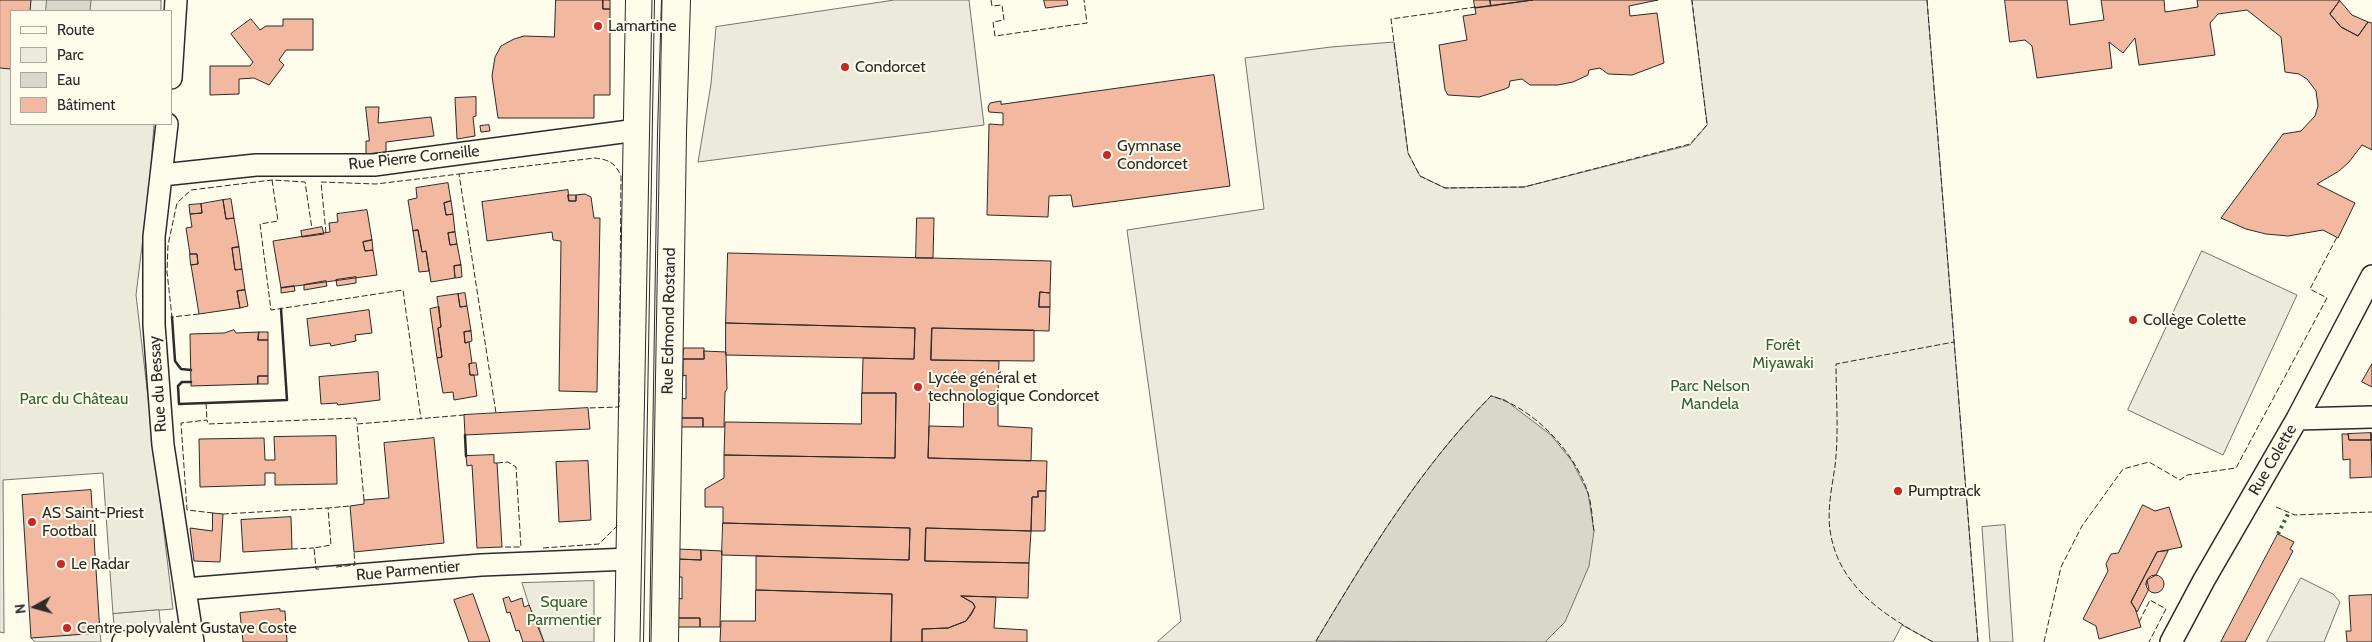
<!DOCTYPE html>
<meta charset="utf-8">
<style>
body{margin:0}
#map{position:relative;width:2372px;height:642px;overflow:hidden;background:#fdfbea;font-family:Cabin,sans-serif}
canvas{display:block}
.legend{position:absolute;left:10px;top:10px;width:162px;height:115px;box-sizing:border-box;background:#fdfbea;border:1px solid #a9a89e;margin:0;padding:6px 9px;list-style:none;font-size:15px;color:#2b2b2b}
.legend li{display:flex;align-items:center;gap:10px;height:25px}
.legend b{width:25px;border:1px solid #a9a89e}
.north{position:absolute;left:10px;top:582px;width:50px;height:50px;-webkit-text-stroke:4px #fdfbea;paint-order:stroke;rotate:263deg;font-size:14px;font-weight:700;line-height:20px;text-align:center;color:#2b2b2b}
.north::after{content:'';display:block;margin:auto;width:18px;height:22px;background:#2b2b2b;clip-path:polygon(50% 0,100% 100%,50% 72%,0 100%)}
</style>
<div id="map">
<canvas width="2372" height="642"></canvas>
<ul class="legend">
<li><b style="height:6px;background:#fdfbea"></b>Route</li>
<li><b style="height:14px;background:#ecebdb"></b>Parc</li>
<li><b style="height:14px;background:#d8d7c9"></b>Eau</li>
<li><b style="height:14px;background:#f2b8a0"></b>Bâtiment</li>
</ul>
<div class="north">N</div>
</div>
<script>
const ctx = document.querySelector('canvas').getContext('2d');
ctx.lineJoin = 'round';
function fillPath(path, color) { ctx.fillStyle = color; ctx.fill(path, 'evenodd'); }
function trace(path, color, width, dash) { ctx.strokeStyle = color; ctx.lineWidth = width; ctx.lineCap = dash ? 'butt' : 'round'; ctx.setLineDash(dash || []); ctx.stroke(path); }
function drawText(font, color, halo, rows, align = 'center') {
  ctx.font = font + ' Cabin,sans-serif'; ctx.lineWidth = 4; ctx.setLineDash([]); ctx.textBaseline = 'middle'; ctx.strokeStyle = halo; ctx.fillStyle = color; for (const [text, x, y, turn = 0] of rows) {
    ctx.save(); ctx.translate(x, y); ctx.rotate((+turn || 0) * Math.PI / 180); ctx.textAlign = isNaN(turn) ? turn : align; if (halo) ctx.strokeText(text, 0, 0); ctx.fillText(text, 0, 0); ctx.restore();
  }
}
const green = new Path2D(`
 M0,0H161V11H11V124H154L150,180L136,295L173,609L113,614L103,473L3,480L4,633L0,632Z
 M1692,0H1927L1978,642H1933L1902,625L1893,642H1157L1181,621L1127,230L1264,209L1245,58L1331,47L1394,42L1408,153L1420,176L1445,188L1524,187L1690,145L1707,125Z
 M2202,251L2297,295L2223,455L2128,410Z
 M2005,525L2013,642H1990L1982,527Z
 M594,581V642H544L538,624H535L522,583Z`);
fillPath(green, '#ecebdb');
trace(green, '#74746e', 1);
const parking = new Path2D(`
 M895,0H969L984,125L698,162L711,84L716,27Z
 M2301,578L2333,594L2340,602L2324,642H2267Z
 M159,610L161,630L115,635L113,614Z
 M100,633L101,642H35L31,638Z`);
fillPath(parking, '#eceadb');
trace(parking, '#74746e', 1);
const water = new Path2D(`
 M47,0H91L90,11H46Z
 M1491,396L1505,400L1551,435L1572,461L1588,493L1594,531L1589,566L1565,622L1545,642L1316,641C1368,554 1420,468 1491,396Z`);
fillPath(water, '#d8d7c9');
trace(water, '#74746e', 1);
const building = new Path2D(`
 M0,0H31L30,11H11V69L0,68Z
 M556,0H603V9H610V95H594V118H498L492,76L495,57L501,46L514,39L524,36L554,37Z
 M603,0H610V9H603Z
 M1044,0H1067L1068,5L1046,8Z
 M1474,0H1490L1491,6L1475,8Z
 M1490,0H1533L1491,6Z
 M1533,0H1658L1629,6L1630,16L1657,13L1664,63L1632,75L1608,74L1600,68L1589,70L1588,75L1573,82L1558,85H1530L1522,79L1510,81L1509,87L1505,89L1479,97L1448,95L1445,90L1439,45L1467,40L1463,16L1476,14L1475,8Z
 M2005,0H2067L2070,25L2104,20L2101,0H2164L2165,12L2198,7L2197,0H2340L2330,14L2341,27L2358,36L2368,22L2372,23V150L2362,145L2349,162L2339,171L2317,184L2355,203L2338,238L2323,230L2288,236L2266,234L2246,229L2221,218L2283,134L2301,131L2315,116L2318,106L2316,91L2307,79L2299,74L2285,72L2281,37L2247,10L2218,14L2210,23L2215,55L2139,65L2135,38L2123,53L2109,42L2112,68L2037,78L2032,46L2025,40L2010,42Z
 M2340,1L2352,15L2368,22L2358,36L2341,27L2330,14Z
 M251,19L260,30L266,26H283V19H313V50H286L279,60L284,65L269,85L254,78L239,79V94L210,95V66H250L253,62L231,34Z
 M1214,75L1230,186L1073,207L1071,195L1049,196L1048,217L987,215L989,124L1003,125V113L989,112L988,107L990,103L1001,101V104Z
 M476,97V116L473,117L475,136L457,139L455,98Z
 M366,107H379L378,123L431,117L434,136L386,142V152L366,154V141H369Z
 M489,125L490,131L481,132L480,126Z
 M448,183L451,201L444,203L446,215L453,214L455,232L448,233L450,245L457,244L461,265L454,266L455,278L431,282L426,251L422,252L418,230L413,231L408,200L417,198L416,188Z
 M568,190L569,201H576V195L585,194L591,197L594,218H600L597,392L559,391L561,241L553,240L552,232L487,241L482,202Z
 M568,195H576V201H569Z
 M231,199L234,218L226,219L223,200Z
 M223,200L226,219L234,218L239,247L232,248L235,270L242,269L245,290L237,291L240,308L199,314L191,265L198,264L197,254H190L186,228L192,227L190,214L202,213L201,204Z
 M451,201L453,214L446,215L444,203Z
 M201,204L202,213L190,214L189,205Z
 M367,210L372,240L363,242L365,251L373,250L377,275L281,288L273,241L330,232L329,223L338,222L337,214Z
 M917,218H934L933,258H916Z
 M322,227L324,234L302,237L301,231Z
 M418,230L422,252L426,251L429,271L419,272L413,231Z
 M455,232L457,244L450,245L448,233Z
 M372,240L373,250L365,251L363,242Z
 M239,247L242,269L235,270L232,248Z
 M728,253L1051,261L1050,293L1040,292L1039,307H1050L1049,331L932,328L931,360L999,361L998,395L930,394L928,458L1047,461L1046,491H1038V497H1032L1031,531L926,528L925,561L1029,563L1028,598L961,596L973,603L975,607L966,621L948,628L922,629V642H891L892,594L756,590V556L909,560L910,528L723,523V507H705V489L724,478V455L895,458L896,393H862L863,358L914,359L915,328L726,323Z
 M190,254H197L198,264L191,265Z
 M461,265L462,277L455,278L454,266Z
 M356,277V283L337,286L336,280Z
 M326,281L327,286L304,290V285Z
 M294,286L295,291L281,293V288Z
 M245,290L248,306L240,308L237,291Z
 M1040,292L1050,293V307H1039Z
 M465,293L467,306L460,307L458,294Z
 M458,294L460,307L467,306L471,331L464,332L465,343L469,342L472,363L469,364L470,375H474L477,396L454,400L453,392L443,393L437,358L442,357L438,328L441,327L437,297Z
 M439,307L441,327L438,328L442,357L437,358L430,309Z
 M369,310L372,333L355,335L356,341L331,346L330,343L310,346L307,319Z
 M726,323L915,328L914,359L726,355Z
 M932,328L1034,330V361L931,360Z
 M234,330L236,333L259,332L258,340H268V376H258V384L191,386L190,334L224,333Z
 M471,331L472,341L465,343L464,332Z
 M259,332H268V340H258Z
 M684,348H704V359H683Z
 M704,351L726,352L727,389L725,392L724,427H703V418H681L682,398L686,399V375L683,376V359H704Z
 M476,363L478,375H470L469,364Z
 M2372,364V387L2362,382Z
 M378,372L380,400L338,405L337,403L321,404L319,377Z
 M258,376H268V384H258Z
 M862,393H896L895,458L724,455L725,422L861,424Z
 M964,395H998V426L1032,428L1031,461L928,458L929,426L963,427Z
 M588,408L590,429L465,435L464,415Z
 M681,418H703V427H681Z
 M2371,433V440H2349L2348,434Z
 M2371,433L2372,477L2350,478V459L2343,460L2342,434H2348L2349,440H2371Z
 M336,436L337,484L275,485V473H265V485L200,487L199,439L264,438L265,460H275L274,437Z
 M434,438L444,543L354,552L350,506L364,504V500L389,498L384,443Z
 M494,455V463H497L502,547L477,548L472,465L467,466L466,456Z
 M588,461L591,520L559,522L556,462Z
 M91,490L100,633L31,638L22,495Z
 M1038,491H1046L1045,531H1031L1032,497H1038Z
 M2143,505L2155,511L2169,507L2182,547L2157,552L2131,602L2135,608L2141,627L2099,639L2096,626L2083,619L2108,571L2106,564L2111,554L2118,553Z
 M213,513L223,514L220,562L194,561L190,528L212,531Z
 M291,517L292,549L243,552L241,520Z
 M723,523L910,528L909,560L722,555Z
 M926,528L1031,531L1029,563L925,561Z
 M2278,534L2294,542L2290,549L2293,551L2245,642H2221Z
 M677,549L701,550V560L677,559Z
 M701,550L722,551L720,627H700V618H677V598L682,599V577H677V559L701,560Z
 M2168,551L2156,575L2147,580L2149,589L2137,612L2131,602L2157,552Z
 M2146 584a9 9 0 1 1 18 0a9 9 0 1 1-18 0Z
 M756,590L892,594L891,642H720L721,621H755Z
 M473,594L490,642H469L454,600Z
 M2372,595V642H2347L2346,631H2351L2349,596Z
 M961,596L996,597L994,628L1027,630V642H922V629L948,628L966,621L971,615L975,607L973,603Z
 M509,597L511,602L522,598L524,607L529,605L544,642H523L519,630L516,631L510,612L507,613L503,599Z
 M280,609V611H285L287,642H243L240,613Z
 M677,618H700V627H677Z`);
fillPath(building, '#f2b8a0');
trace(building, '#2b2b2b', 1);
const street = new Path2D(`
 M171,78L176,0
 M167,124L154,237V325L163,445L193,642
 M162,175L256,165H374L637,130
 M2297,419L2372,417
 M185,589L481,565L630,559
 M123,642L192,635
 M2171,642L2204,580L2297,419L2372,276`);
const secondary = new Path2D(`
 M629,642L640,0
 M664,642L672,133L676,0`);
trace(street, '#2b2b2b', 24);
trace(secondary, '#2b2b2b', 30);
trace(street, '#fdfbea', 21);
trace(secondary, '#fdfbea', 28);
trace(new Path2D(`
 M640,642L652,0
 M651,642L662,0`), '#2b2b2b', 1);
trace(new Path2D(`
 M2278,534L2289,512`), '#34623c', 4, [2.5, 4]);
trace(new Path2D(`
 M991,0L992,6L1002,5L1004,20L993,22L995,36L1087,23L1084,0
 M1927,0L1978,642
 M1476,7L1391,19L1408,153L1420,176L1445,188L1524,187L1690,144L1707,125L1692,0
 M459,174L595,158C610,160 615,163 621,176L619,407L588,408
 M272,180L278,221L260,224L271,310L403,290L421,419
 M326,233L321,182L376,184L459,174L496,413
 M199,314L172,317L167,272L168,245L177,203L191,190L272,180L305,182L312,229
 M206,403L207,420
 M497,463L508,462L516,467L521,547H502
 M364,500L357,424L464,415
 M2276,507L2295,515L2372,512
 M213,513L187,510L181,423L207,420L208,424L356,418L357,424
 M223,514L328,508
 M543,548L599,544L617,526V522
 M292,549L314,548
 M336,567L355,565L354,552
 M319,569H316L314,548L331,545L328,508L350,506
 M2139,622L2150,600L2166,609L2149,642
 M1316,641C1368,554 1420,468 1491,396C1533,407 1575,452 1588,493C1592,505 1592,519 1594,531
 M1933,642C1887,617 1838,588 1830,530C1827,509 1832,487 1835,466C1839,433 1836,397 1836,364L1954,342
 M2044,642L2061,567L2082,526L2123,469L2149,462L2180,480L2187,475L2236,468L2327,298L2310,289L2337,237`), '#2b2b2b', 1, [6, 2.5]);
trace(new Path2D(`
 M172,317L175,361L181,369L191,370
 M191,382H182L178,386L179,404L287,400L281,309
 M465,435L466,456`), '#2b2b2b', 2.5);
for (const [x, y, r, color] of [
 [598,26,5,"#c62828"],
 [845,67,5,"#c62828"],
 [1107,155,5,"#c62828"],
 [2133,320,5,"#c62828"],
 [918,387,5,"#c62828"],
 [1898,491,5,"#c62828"],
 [32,522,5,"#c62828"],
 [61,564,5,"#c62828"],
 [67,628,5,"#c62828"]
]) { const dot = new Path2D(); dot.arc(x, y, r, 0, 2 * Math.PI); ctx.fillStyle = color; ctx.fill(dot); trace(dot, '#fdfbea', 2); }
drawText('16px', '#2b2b2b', '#fdfbea', [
 ["Lamartine",608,26],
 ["Condorcet",855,67],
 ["Gymnase",1117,146],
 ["Condorcet",1117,164],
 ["Collège Colette",2143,320],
 ["Lycée général et",928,378],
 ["technologique Condorcet",928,396],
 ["Pumptrack",1908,491],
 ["AS Saint-Priest",42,513],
 ["Football",42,531],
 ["Le Radar",71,564],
 ["Centre polyvalent Gustave Coste",77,628]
], 'left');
drawText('16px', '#2b2b2b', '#fdfbea', [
 ["Rue Pierre Corneille",414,158,-6],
 ["Rue Edmond Rostand",669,321,-89],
 ["Rue du Bessay",158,384,-94],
 ["Rue Colette",2273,460,-60],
 ["Rue Parmentier",408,571,-5]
]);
drawText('16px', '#34623c', '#fdfbea', [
 ["Forêt",1783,345],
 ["Miyawaki",1783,363],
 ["Parc Nelson",1710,386],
 ["Mandela",1710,404],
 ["Parc du Château",74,399],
 ["Square",564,602],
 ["Parmentier",564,620]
]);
</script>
